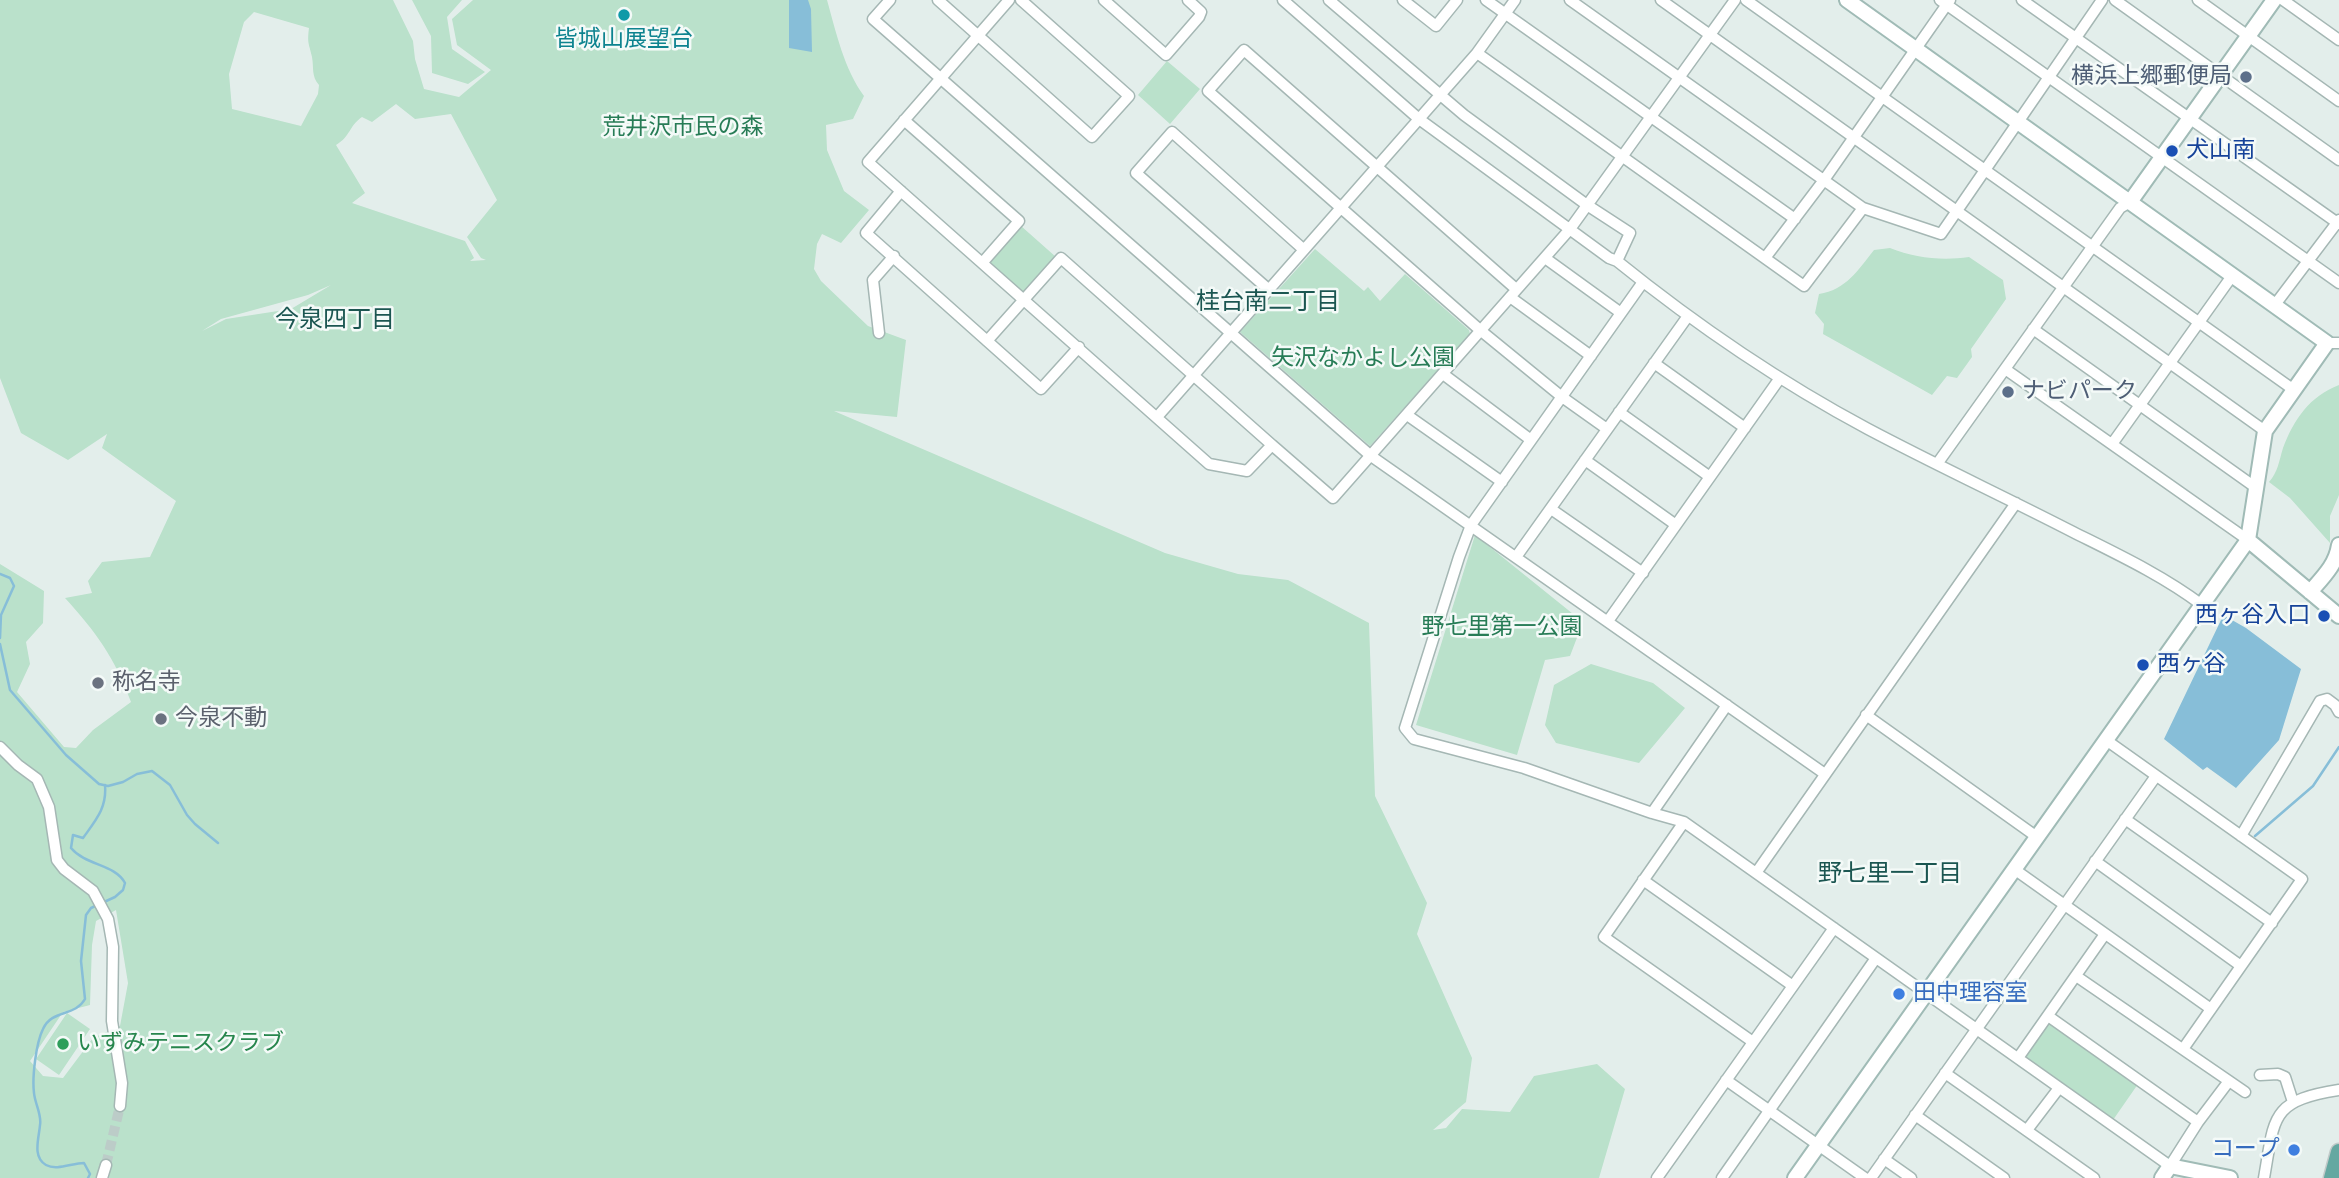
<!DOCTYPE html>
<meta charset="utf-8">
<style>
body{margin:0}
canvas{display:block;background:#e3eeeb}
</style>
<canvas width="2339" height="1178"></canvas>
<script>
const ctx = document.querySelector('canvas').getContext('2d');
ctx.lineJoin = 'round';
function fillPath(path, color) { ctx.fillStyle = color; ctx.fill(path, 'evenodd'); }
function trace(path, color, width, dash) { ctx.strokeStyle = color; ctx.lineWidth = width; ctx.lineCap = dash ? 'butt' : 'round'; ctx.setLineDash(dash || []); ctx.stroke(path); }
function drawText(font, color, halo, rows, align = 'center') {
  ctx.font = font + ' Arial,"Noto Sans JP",sans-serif'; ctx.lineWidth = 5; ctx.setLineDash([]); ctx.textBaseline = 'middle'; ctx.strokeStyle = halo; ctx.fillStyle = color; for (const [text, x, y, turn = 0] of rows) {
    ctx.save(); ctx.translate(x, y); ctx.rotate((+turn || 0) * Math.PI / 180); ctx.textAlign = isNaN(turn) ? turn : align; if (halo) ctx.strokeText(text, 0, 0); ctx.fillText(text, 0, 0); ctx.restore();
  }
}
fillPath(new Path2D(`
 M0,0H393L413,41L415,59L424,89L459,97L491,70L457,45L452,19L473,0H827C836,32 844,69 864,96L853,119L826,125L827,150L844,191L869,210L841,243L822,234L817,244L814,269L821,281L868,326L906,340L897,417L834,411L1165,553L1238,574L1288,580L1369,623L1375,796L1427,903L1417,934L1472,1058L1466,1102L1433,1130L1446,1128L1462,1109L1510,1112L1534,1076L1597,1064L1625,1089L1599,1178H0V564L44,591L43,623L26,642L30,664L17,692L64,747L76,748L93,730L131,702C115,658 96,632 65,598L92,593L88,581L102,562L150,557L176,501L102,448L107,434L68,460L21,433L0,378ZM254,12L309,28C307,44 309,43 312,57C314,68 311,76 319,85L318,94L301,126L232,109L229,74L244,22ZM396,104L415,119L451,114L497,200L467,237L481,258L486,260L470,261L474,258L465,241L352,203L365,193L336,145C351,136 348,127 362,117L372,122ZM331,285L291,309L226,319L202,331L221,319L308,295ZM116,910L128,983L120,1026L93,1038L63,1078L43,1076L30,1061L63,1012L90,1005L92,945L96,921Z
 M412,0H462L447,17L452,49L485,72L468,84L432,73L431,36Z
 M1167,61L1200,89L1170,124L1138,95Z
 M1021,226L1056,257L1024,293L990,263Z
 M1890,248C1915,258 1942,261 1969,257L2003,280L2006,299L1971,349L1972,357L1957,378L1947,376L1932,395L1823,334L1824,324L1815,313L1819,294C1846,290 1858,270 1874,250Z
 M1315,249L1364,291L1368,287L1380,301L1405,274L1469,330L1470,334L1370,446L1240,332Z
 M2339,385V495L2330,516V543L2290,498L2269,482C2278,472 2279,461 2283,448C2294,419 2310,396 2339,385Z
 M1475,535L1583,622L1570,656L1545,660L1517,755L1416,725Z
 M1591,664L1653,683L1685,708L1639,763L1556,743L1545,725L1554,685Z
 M67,1013L90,1029L59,1075L36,1059Z
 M2048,1019L2138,1084L2113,1120L2022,1056Z`), '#bae1cb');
fillPath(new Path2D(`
 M789,0H808L811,9L812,52L789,48Z
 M2225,616L2246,628L2301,669L2279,740L2236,788L2207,767L2203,770L2164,739L2221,620Z`), '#87bed8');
trace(new Path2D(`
 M0,574L10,578L14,586L1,615L0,638
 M0,644L10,690L66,755L99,784L108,786L123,782L137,774L152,771L170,785L187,815L195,824L218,843
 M2255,836L2313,786L2339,747
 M88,1178L90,1174L84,1163C72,1163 57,1171 46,1165C32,1157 39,1138 40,1125C42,1115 35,1104 34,1093C32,1077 36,1043 43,1029C52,1009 75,1017 85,999L81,961L86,915L91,908L115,897L123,890L125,883C115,864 86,866 71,848L73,835L83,838C96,820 107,808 105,785`), '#87bed8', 2.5);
trace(new Path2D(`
 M106,1165L120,1106`), '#bcccc8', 10, [10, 5]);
const street = new Path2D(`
 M890,0L873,19L1371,456L1825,774
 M938,0L1092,137L1129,96L1021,0
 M1009,0L868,162L1209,464L1247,471L1272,445L1333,498L1570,229L1735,0
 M1104,0L1166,55L1199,17L1201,12L1188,0
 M1283,0L1419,119L1609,258L1617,261C1695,324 1780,382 1868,429C1936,465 2005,497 2073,532C2117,554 2162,575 2202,605
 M1329,0L1464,115L1587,205L1630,233L1617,261
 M1403,0L1436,26L1457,0
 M1486,0L1795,219
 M1570,0L1863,208
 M1661,0L2265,431
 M1746,0L2294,390
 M1940,0L2339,283
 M2022,0L2339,224
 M2115,0L2339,160
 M2198,0L2339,101
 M2283,0L2339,40
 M1477,53L1804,286L1863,208L1941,234L2102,0
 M904,120L1019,221L983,262
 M901,191L866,233L1041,389L1079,347
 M1545,258L1621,313
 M1765,258L1824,180L1950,0
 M1643,282L1471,525L1459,557L1405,728L1414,739L1524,768L1652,813L1684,822L2170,1166L2198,1122L2229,1081L2076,976
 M1268,289L1136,173L1172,132L1303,249
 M1516,289L1244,50L1208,91L1480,330L1562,397L1607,429
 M1510,297L1591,356
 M2274,306L2339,220
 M2033,329L2255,487
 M879,333L873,280L894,256
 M987,341L1061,258L1272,445
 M2327,343H2339
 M1654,363L1745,428
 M2005,369L2248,540
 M1443,374L1531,440
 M1619,412L1710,477
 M1407,415L1502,482
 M1157,417L1477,53L1515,0
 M2112,444L2232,276
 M1585,460L1676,525
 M1937,464L2120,208L2130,202
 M1551,509L1643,573
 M1516,557L1688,316
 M1608,621L1780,378
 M1866,715L2037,837
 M2106,740L2302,879L2183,1049
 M0,747L18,765L37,779L49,807L57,860L64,869L93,891L108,919L113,947L112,1021L122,1083L120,1106
 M1652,813L1727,705
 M2125,819L2272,923
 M1684,822L1604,937L1753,1042
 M2241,836L2320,701L2327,699L2335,705L2339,712
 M2095,861L2241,966
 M2014,869L2211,1009
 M1756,873L2016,503
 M1643,880L1793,986
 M2048,1016L2198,1122
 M2018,1058L2105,934
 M1945,1073L2094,1178
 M2260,1075L2278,1074L2285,1077L2293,1102
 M1726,1080L1865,1178
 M2229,1081L2245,1092
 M1915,1115L2004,1178
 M2027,1130L2059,1088
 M1884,1159L1911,1178
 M102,1178L106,1165
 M1657,1178L1834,928
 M1722,1178L1876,958
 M1871,1178L2156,776
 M2264,1178C2275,1116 2270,1101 2339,1090`);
const secondary = new Path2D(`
 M2130,202L2274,0
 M2248,540L2339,616
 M2310,592C2323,577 2336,565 2339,545
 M1795,1178L2248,540L2265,431L2327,343L1847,0
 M2162,1178L2170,1166L2230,1178`);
const primary = new Path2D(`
 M2332,1178L2339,1152`);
trace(street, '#a5b7b4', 13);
trace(secondary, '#a0bbb6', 18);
trace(primary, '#c1cac9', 19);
trace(street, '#fff', 10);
trace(secondary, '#fff', 14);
trace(primary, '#64a8a1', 16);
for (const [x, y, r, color] of [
 [624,15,7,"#0f9aa8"],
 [2246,77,7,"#5c6f8a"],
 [2172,151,7,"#1a4fb4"],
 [2008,392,7,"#5c6f8a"],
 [2324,616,7,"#1a4fb4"],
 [2143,665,7,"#1a4fb4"],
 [98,683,7,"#6b7280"],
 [161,719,7,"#6b7280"],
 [1899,994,7,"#3f7fe0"],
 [63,1044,7,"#2e9e5b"],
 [2294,1150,7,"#3f7fe0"]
]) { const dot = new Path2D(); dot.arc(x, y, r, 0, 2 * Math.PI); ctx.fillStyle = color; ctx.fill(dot); trace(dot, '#f4faf8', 2.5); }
drawText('23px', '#0d838f', '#f4faf8', [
 ["皆城山展望台",624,40]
]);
drawText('23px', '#4e5e75', '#f4faf8', [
 ["横浜上郷郵便局",2232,77],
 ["ナビパーク",2022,392,"left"]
], 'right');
drawText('23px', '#277c56', '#f4faf8', [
 ["荒井沢市民の森",683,128],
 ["矢沢なかよし公園",1363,359],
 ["野七里第一公園",1502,628]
]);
drawText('23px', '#164399', '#f4faf8', [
 ["犬山南",2186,151],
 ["西ヶ谷入口",2310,616,"right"],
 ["西ヶ谷",2157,665]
], 'left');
drawText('23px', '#5b616d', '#f4faf8', [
 ["称名寺",112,683],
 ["今泉不動",175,719]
], 'left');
drawText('23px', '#366cbe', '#f4faf8', [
 ["田中理容室",1913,994],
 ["コープ",2280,1150,"right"]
], 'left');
drawText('23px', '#27864d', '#f4faf8', [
 ["いずみテニスクラブ",77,1044]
], 'left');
drawText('24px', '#1b5651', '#f4faf8', [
 ["桂台南二丁目",1268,302],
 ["今泉四丁目",335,320],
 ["野七里一丁目",1890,874]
]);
</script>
